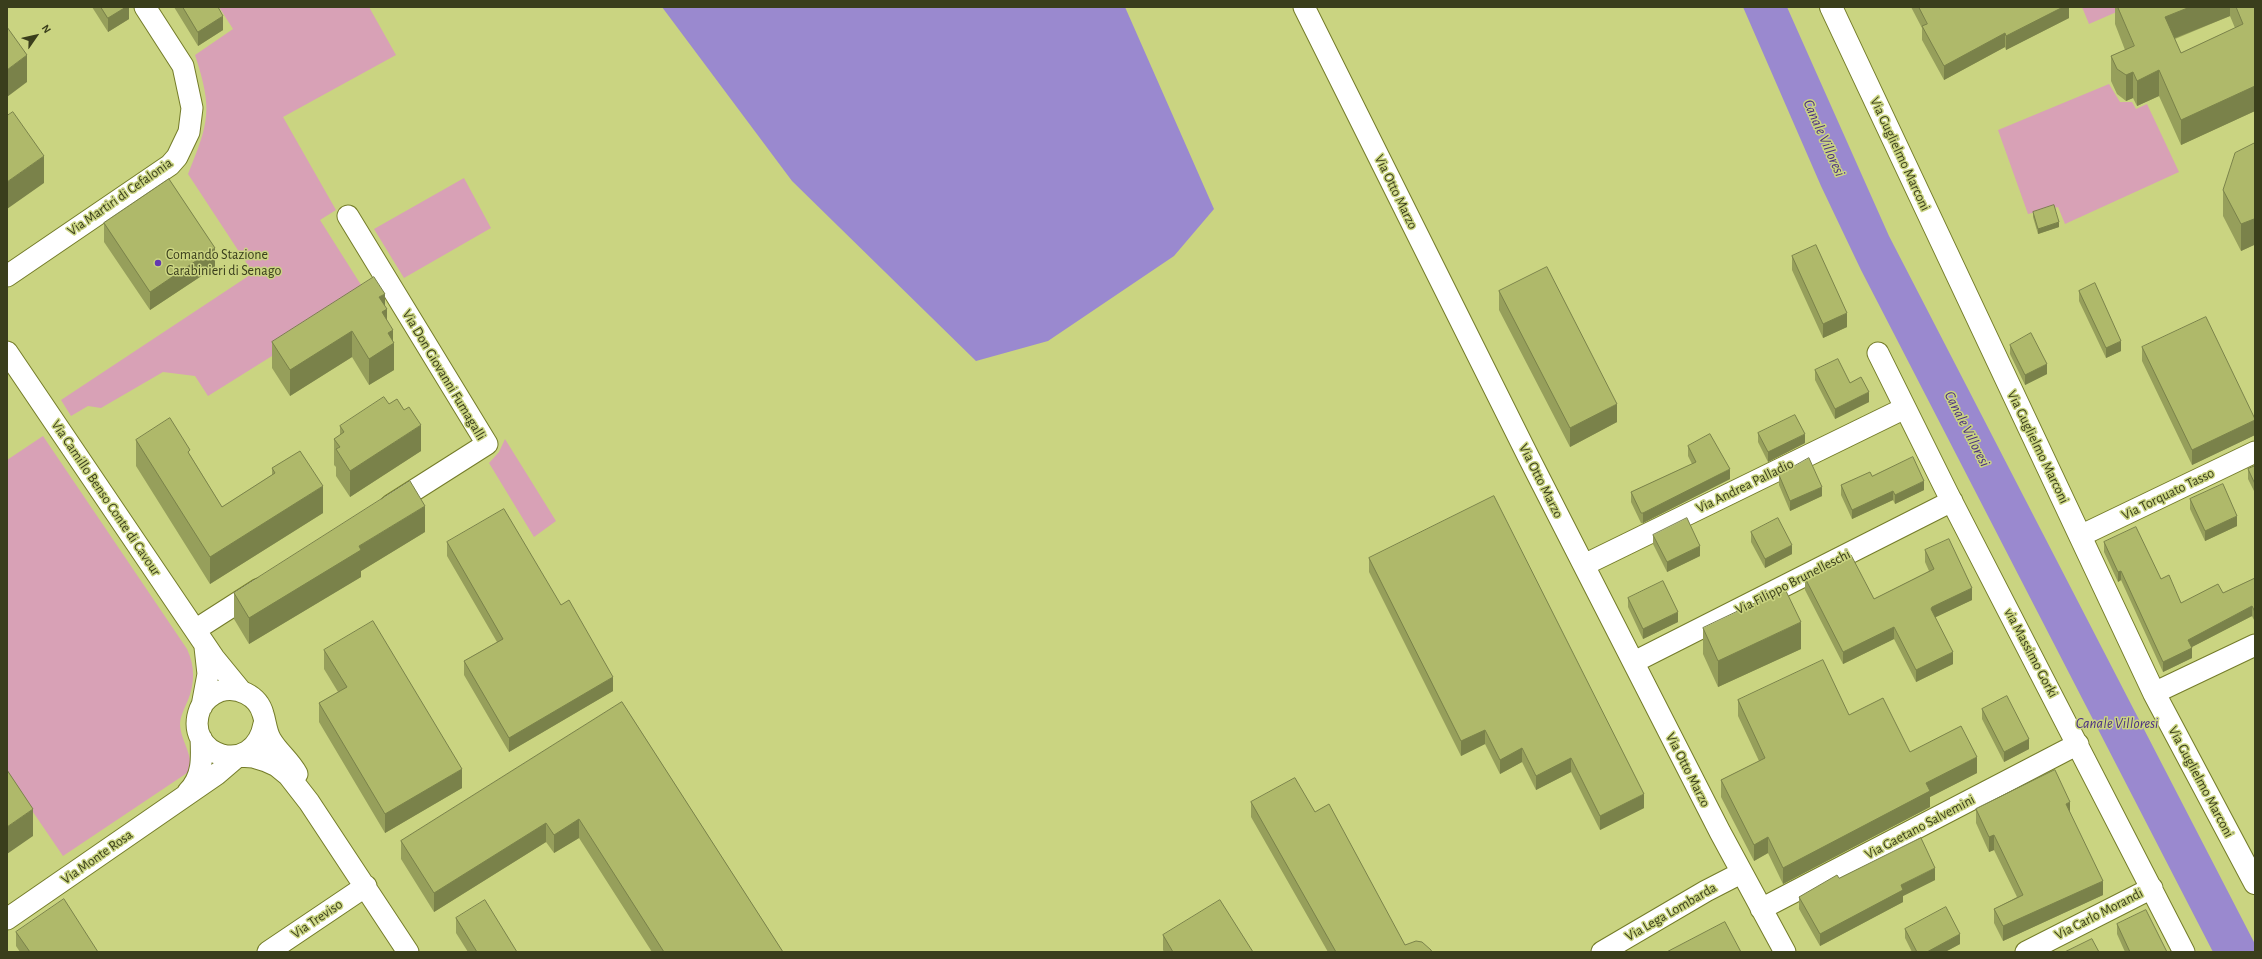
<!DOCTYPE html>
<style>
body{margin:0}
#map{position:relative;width:2262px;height:959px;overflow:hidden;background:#cad481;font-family:"Alegreya Sans",sans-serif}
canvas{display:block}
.frame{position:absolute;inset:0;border:8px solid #3a3e1c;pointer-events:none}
.north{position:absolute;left:16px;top:16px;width:40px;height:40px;-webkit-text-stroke:3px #cad481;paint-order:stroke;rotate:56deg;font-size:11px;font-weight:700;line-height:16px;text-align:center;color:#3a3e1c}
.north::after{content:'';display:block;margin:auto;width:14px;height:18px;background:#3a3e1c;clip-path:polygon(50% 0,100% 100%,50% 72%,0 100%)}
</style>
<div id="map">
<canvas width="2262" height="959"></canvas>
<div class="frame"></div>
<div class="north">N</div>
</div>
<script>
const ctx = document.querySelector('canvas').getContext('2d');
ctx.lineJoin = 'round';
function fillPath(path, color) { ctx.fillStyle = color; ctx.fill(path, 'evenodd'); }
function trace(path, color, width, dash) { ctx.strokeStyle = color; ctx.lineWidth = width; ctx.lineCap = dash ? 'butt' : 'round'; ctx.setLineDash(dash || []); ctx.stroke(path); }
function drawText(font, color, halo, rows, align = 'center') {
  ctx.font = font + ' "Alegreya Sans",sans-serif'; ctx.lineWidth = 3; ctx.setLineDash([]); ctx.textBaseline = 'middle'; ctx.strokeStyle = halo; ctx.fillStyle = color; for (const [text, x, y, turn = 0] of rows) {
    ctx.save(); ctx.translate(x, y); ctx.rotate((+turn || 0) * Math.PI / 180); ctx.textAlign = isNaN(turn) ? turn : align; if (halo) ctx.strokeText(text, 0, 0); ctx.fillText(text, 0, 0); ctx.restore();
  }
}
fillPath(new Path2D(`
 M219,7H369L396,55L283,117L336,210L320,220L368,296L208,396L195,376L163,372L101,408L88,406L71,416L61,400L253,273L188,174C209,122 213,110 195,55L233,29Z
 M2082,7H2128L2089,24Z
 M2109,84L2120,102H2132L2136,109L2147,104L2179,172L2065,224L2058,207L2028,214L1998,130Z
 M464,178L491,228L404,278L374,229Z
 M43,436L187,649C195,666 195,683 188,700C185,707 181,715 180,723C180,740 193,753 190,771L63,856L7,774V460Z
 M505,439L556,521L534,537L489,463L499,452Z`), '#d8a1b6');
fillPath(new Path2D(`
 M662,7H1125L1214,209L1174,256L1048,341L976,361L792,181Z
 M1743,7H1787L1889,236L2255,944V952H2213L1861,270L1821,186Z`), '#9a89cf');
const minor = new Path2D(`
 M1304,7L1529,458L1720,832L1785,952
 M348,216L487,444L391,505
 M7,276L170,165L177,157L189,132L192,108L183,66L145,7
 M7,352L214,658L241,691
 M1878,353L1948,494L2184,952
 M2080,536L2255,452
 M1584,565L1905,408
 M195,630L259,589
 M1634,662L1952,501
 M2154,693L2255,645
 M202,706L208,674L205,647
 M264,724C254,779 182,756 200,709C203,701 212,694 220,691C237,686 258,695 263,714C266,723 266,732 271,740C278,752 290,761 297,774
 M188,792C203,777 202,758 201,738
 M1761,909L2078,744
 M7,919L217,774L238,756L253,757L266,761L277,766L288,775L309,802L408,952
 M268,952L366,886
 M1602,952L1706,891L1741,873
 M2026,952L2152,888`);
const tertiary = new Path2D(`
 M1831,7L2154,693L2255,883`);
trace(minor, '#747c29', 23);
trace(tertiary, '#747c29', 24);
trace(minor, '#fff', 21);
trace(tertiary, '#fff', 22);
fillPath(new Path2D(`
 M92,7H129V19L108,32Z
 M174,7H218L223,30L198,46Z
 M1911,7H2069V18L2006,50L2005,47L1944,80L1922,40V28Z
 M2115,7H2255V111L2181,145L2159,96L2137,106L2133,98L2126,101L2117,94L2111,81V56L2125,50L2115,24ZM2230,16L2235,28L2181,53L2175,39Z
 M2255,143V247L2254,245L2241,251L2223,216V190Z
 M2033,212L2059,227L2038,234L2033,217Z
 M104,223L215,267L150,310L104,242Z
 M1792,256L1847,327L1823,338L1792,270Z
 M1499,291L1617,422L1570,447L1499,310Z
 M2079,291L2121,351L2106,358L2079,301Z
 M385,306L387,320L393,340L394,370L369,385L352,357L290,396L272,368V342Z
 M2010,345L2047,374L2025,385L2010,354Z
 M2142,347L2255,419V435L2192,465L2142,361Z
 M1815,370L1850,383L1869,402L1835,419L1815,380Z
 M340,426L421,451L350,497L336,476V467L334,465V439L340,435Z
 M1758,433L1805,443L1768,462L1758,442Z
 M136,440L190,455L222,507L272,475V468L323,513L210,584L136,466Z
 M1688,446L1730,479L1643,523H1641L1631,502V492L1692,464L1688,456Z
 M2255,466V493L2248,479V469Z
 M1779,475L1822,496L1790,511L1779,485Z
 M1872,476L1924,490L1895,504L1893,500L1852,519L1841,495V485Z
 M2190,499L2237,526L2205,541L2190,509Z
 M425,532L361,571V577L249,644L234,619V593Z
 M1751,532L1792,554L1765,568L1751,542Z
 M1653,535L1700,556L1667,572L1653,544Z
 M447,542L561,605L613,691L509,752L464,675V661L497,642L447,556Z
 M2104,542L2161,579L2181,603L2223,593L2255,578V622L2252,616L2192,647V658L2163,672L2121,580L2118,582L2104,552Z
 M1925,550L1972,600L1935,617L1953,664L1916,682L1894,639L1843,664L1805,590V578L1874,599L1929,571L1925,562Z
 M1369,558L1644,808L1600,830L1571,772L1536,790L1522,762L1500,774L1485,744L1461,756L1369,572Z
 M1628,598L1678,622L1643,639L1628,607Z
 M1703,628L1801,649L1718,687L1703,654Z
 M324,650L462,788L385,833L319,722V703L338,692L324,669Z
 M1738,700L1910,752L1977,773L1930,797V807L1783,884L1768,853L1754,861L1721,797V780L1759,761L1738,716Z
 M622,702L783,952H652L579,838L554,853L546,842L434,912L401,859V841Z
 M1982,709L2029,749L2004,762L1982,719Z
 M1251,802L1315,812L1405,945L1432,952H1328L1251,817Z
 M1976,809L2070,813L2103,895L2003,941L1994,923V909L2017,897L1994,850L1989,852L1976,823Z
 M1839,878L1935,880L1903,896V902L1820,946L1799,909V897Z
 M456,918L517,952H468L456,933Z
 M2117,924L2167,952H2125L2117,934Z
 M1905,929L1960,944L1945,952H1912L1905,938Z
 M16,932L98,952H20L16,946Z
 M1163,935L1253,952H1164L1163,950Z`), '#969f5b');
fillPath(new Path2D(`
 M126,7H129V19L108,32V18Z
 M2063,7H2069V18L2006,50V36Z
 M2190,7H2230V16L2165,42V17Z
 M223,16V30L198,46V32Z
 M2005,33V47L1944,80V66Z
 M27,55V82L7,97V70Z
 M2159,70V96L2137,106V81Z
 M2133,72V98L2126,101V75Z
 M2255,86V111L2181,145V120Z
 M44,156V183L7,209V182Z
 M2254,219V245L2241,251V224Z
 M2059,222V227L2038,234V229Z
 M215,248V267L150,310V292Z
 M385,294V310L387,309V336L382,339L379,297Z
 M1847,313V327L1823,338V324Z
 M393,330V344L394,343V370L369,385V359L388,333Z
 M352,331V357L290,396V370Z
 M2121,341V351L2106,358V348Z
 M2047,364V374L2025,385V375Z
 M1869,392V402L1835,419V409Z
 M1617,404V422L1570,447V428Z
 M2255,420V435L2192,465V450Z
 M421,425V451L350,497V471Z
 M1805,434V443L1768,462V452Z
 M1730,469V479L1643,523V513Z
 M1924,481V490L1895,504V495Z
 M323,486V513L210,584V557Z
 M1822,487V496L1790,511V501Z
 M1893,491V500L1852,519V510Z
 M425,506V532L361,571V577L249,644V618L359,546Z
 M2237,516V526L2205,541V531Z
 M1792,545V554L1765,568V559Z
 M1700,546V556L1667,572V562Z
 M2121,571V580L2118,582V572Z
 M1972,588V600L1932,619L1931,609L1932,607Z
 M2252,606V616L2188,649V640Z
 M1678,612V622L1643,639V629Z
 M1801,622V649L1718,687V661Z
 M1894,627V639L1843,664V652Z
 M2192,648V658L2163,672V662Z
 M1953,652V664L1916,682V670Z
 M613,677V691L509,752V738Z
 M1485,730V744L1461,756V741Z
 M2029,739V749L2004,762V752Z
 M1522,748V762L1500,774V760Z
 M1977,757V773L1930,797V807L1783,884V868L1926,783Z
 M1571,758V772L1536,790V776Z
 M462,769V788L385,833V814Z
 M1644,794V808L1600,830V816Z
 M2070,802V817L2066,804Z
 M33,809V836L7,854V827Z
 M579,819V838L554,853V835Z
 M546,823V842L434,912V893Z
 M1994,835V850L1989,852V837Z
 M1768,837V853L1754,861V845Z
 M1935,868V880L1903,896V902L1820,946V934L1901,885Z
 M2103,881V895L2003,941V926Z
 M1960,934V944L1945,952H1927Z`), '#7a824a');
const building = new Path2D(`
 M101,7H126L108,18Z
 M183,7H218L223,16L198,32Z
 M1919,7H2063L2006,36L2005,33L1944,66L1922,26L1927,24Z
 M2118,7H2190L2165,17L2181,53L2243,24L2236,7H2255V86L2181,120L2159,70L2137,81L2133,72L2126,75L2117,69L2111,56L2134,46Z
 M7,27L27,55L7,70Z
 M13,112L44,156L7,182V116Z
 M2255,143V221L2254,219L2241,224L2223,190L2235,153Z
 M169,179L215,248L150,292L104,223Z
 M2054,205L2059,222L2038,229L2033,212Z
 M1816,245L1847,313L1823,324L1792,256Z
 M1547,267L1617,404L1570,428L1499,291Z
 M374,277L385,294L379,297L387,309L382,312L393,330L388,333L394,343L369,359L352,331L290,370L272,342Z
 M2095,283L2121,341L2106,348L2079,291Z
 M2206,317L2255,419V420L2192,450L2142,347Z
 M2031,333L2047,364L2025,375L2010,345Z
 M1838,359L1850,383L1861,377L1869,392L1835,409L1815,370Z
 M384,397L389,404L397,399L404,410L409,407L421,425L350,471L336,449L340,447L334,439L344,432L340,426Z
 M1795,415L1805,434L1768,452L1758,433Z
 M170,418L190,450L188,452L222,507L275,473L272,468L300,451L323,486L210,557L136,440Z
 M1710,434L1730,469L1643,513H1641L1631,492L1696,462L1688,446Z
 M1913,457L1924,481L1895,495L1893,491L1852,510L1841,485L1870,472L1872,476Z
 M1809,458L1822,487L1790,501L1779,475Z
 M2255,466V484L2248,469Z
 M410,481L425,506L359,546L361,550L249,618L234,593Z
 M2223,484L2237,516L2205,531L2190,499Z
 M1494,496L1644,794L1600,816L1571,758L1536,776L1522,748L1500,760L1485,730L1461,741L1369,558Z
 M504,509L561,605L569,600L613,677L509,738L464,661L503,639L447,542Z
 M1687,518L1700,546L1667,562L1653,535Z
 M1778,518L1792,545L1765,559L1751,532Z
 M2136,527L2161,579L2169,575L2181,603L2218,584L2223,593L2255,578V612L2252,606L2188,640L2192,648L2163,662L2121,571L2118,572L2104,542Z
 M1949,539L1972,588L1932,607L1931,609L1953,652L1916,670L1894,627L1843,652L1805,578L1851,555L1874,599L1934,569L1925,550Z
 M1663,581L1678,612L1643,629L1628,598Z
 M1785,589L1801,622L1718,661L1703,628Z
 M373,621L462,769L385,814L319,703L347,687L324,650Z
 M1823,660L1849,715L1883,698L1910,752L1961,726L1977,757L1926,783L1930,791L1783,868L1768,837L1754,845L1721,780L1765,758L1738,700Z
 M2007,696L2029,739L2004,752L1982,709Z
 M622,702L783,952H664L579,819L554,835L546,823L434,893L401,841Z
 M7,770L33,809L7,827Z
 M2055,770L2070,802L2066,804L2103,881L2003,926L1994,909L2023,895L1994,835L1989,837L1976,809Z
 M1295,778L1315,812L1329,804L1405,945L1416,941L1422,942L1431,950L1432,952H1336L1251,802Z
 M1921,838L1935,868L1901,885L1903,890L1820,934L1799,897L1837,875L1839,878Z
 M64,899L98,952H30L16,932Z
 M485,900L517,952H477L456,918Z
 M1220,900L1253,952H1173L1163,935Z
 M1946,907L1960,934L1927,952H1917L1905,929Z
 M2146,910L2167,952H2130L2117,924Z
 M1725,922L1741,952H1667Z
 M2092,939L2099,952H2065Z`);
fillPath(building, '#afb96a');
trace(building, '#7a824a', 1);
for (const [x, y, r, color] of [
 [158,263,4,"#6338b0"]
]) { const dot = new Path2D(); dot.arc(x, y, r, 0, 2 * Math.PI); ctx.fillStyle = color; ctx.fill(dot); trace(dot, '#cad481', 1.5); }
drawText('14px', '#3a3e1c', '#cad481', [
 ["Via Guglielmo Marconi",1900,154,65],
 ["Via Otto Marzo",1396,192,64],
 ["Via Martiri di Cefalonia",120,197,-35],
 ["Via Don Giovanni Fumagalli",444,375,59],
 ["Via Guglielmo Marconi",2038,447,64],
 ["Via Otto Marzo",1541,481,63],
 ["Via Andrea Palladio",1745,486,-26],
 ["Via Torquato Tasso",2168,494,-26],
 ["Via Camillo Benso Conte di Cavour",106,498,56],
 ["Via Filippo Brunelleschi",1793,582,-27],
 ["via Massimo Gorki",2031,653,62],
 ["Via Otto Marzo",1688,770,63],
 ["Via Guglielmo Marconi",2201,782,62],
 ["Via Gaetano Salvemini",1920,827,-28],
 ["Via Monte Rosa",97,857,-35],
 ["Via Lega Lombarda",1671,912,-30],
 ["Via Carlo Morandi",2099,914,-27],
 ["Via Treviso",317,919,-34]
]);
drawText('14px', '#3a3e1c', '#cad481', [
 ["Comando Stazione",166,255],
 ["Carabinieri di Senago",166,271]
], 'left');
drawText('italic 15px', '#4b2f82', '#cad481', [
 ["Canale Villoresi",1824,138,66],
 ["Canale Villoresi",1967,429,63],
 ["Canale Villoresi",2117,723]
]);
</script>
